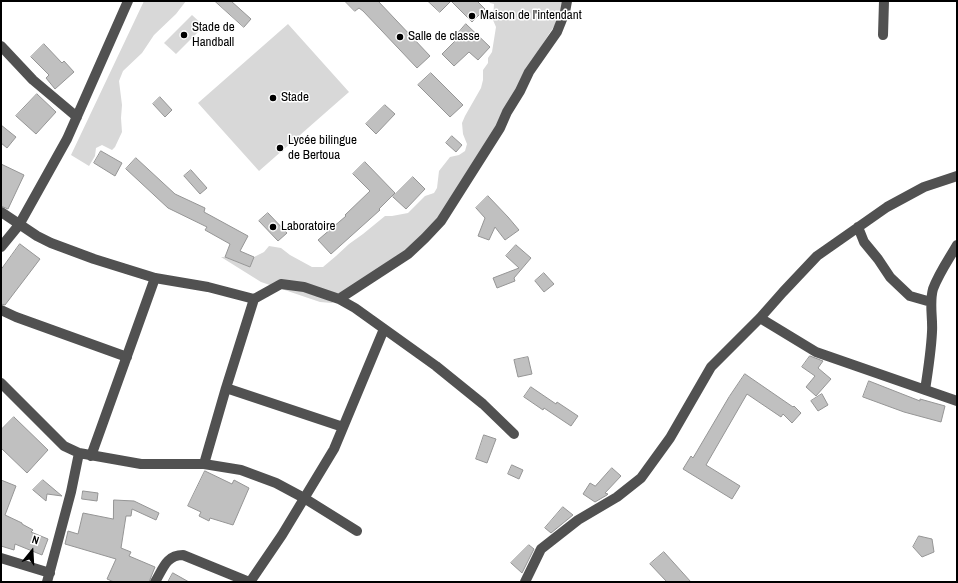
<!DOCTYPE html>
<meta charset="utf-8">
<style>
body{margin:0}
#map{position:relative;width:958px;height:583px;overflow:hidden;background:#fff;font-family:"Archivo Narrow",sans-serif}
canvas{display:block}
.frame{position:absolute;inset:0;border:2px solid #000;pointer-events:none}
.north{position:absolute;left:12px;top:531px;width:40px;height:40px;-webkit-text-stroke:3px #fff;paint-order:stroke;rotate:18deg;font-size:11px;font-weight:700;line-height:16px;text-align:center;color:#000}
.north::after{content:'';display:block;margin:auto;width:14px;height:18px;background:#000;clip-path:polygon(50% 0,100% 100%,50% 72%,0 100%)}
</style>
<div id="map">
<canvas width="958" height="583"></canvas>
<div class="frame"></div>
<div class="north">N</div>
</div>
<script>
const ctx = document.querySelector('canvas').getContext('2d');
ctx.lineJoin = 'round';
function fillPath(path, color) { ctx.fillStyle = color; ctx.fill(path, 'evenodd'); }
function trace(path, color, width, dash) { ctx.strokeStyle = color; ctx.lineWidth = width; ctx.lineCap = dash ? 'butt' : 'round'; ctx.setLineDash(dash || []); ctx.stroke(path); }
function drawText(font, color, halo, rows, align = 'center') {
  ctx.font = font + ' "Archivo Narrow",sans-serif'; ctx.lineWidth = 3; ctx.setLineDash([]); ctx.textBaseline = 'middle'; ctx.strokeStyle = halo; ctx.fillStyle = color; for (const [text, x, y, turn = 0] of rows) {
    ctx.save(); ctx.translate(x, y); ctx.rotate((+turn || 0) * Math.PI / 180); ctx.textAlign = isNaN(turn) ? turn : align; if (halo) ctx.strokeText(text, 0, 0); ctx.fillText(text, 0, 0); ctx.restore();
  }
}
fillPath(new Path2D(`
 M144,1H186L176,14L154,35L142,53L123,71L119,81L122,105L121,118L122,132L115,147L112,150L102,145L96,148L95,156L89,166L71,155Z
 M489,1H564L563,12L542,45L515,101L438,221L412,250L349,290L332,303L320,302L261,282L221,257H225L250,267L254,257L264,252L269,246L281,248L290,255L312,267H323L336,256L349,244L363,234L385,216H392L408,213L425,196L434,193L437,188L439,171L450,157L459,155L465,151L467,144L463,134L462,123L465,116L481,88L483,80V70L488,63V58L492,52L496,27L493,20L494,4L490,3Z
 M192,15L204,26L176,54L164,43Z
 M288,24L349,92L259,171L198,103Z`), '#d8d8d8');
const building = new Path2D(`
 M215,1H231L251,19L244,27Z
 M345,1H378L430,56L417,68L363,11L359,8L355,11Z
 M428,1H477L485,9L472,22L451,1L440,12Z
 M466,24L490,47L478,60L469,52L454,66L442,54L456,40L454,38Z
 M44,44L62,63L64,61L74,72L55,89L46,78L49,75L31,57Z
 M431,73L463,105L450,117L418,85Z
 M37,94L56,112L36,134L16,116Z
 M160,97L172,110L165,117L153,104Z
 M385,105L395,114L376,134L366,124Z
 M1,125L16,137L7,148L1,143Z
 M452,136L462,145L456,152L446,143Z
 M101,151L122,163L115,176L94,163Z
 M136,158L175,194L205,208L204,212L248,236L240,251L254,257L250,267L225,257L230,244L205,230L207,227L168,208L126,169Z
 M365,162L395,193L379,209L380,210L331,254L318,240L346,216L345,215L370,191L353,174Z
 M1,164L24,175L8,209L1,206Z
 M191,170L207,188L200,194L184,176Z
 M413,177L425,189L406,209L393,197Z
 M488,196L508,217L519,230L505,240L495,227L489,240L478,236L485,218L476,208Z
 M268,213L287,233L278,241L259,221Z
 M20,244L40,259L5,305L1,304V270Z
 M516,245L531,258L514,278L515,281L497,288L493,278L519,268L506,256Z
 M544,273L554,284L544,292L535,281Z
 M810,356L823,361L818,368L831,379L816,396L806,387L815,376L802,367Z
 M528,357L532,374L518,377L514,360Z
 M745,374L793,407L794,406L801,413L792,423L783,414L781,417L747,394L706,465L740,486L732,499L683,469L691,456L693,458L729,397Z
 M869,381L920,401V399L945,406L941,422L904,412L863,397Z
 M531,387L556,404L557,402L578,416L571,426L544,408L543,410L524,397Z
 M822,394L828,405L818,411L811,401Z
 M14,417L48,450L27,473L1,448V430Z
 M484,435L496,439L487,463L476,459Z
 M512,465L523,470L519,479L508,474Z
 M612,468L621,476L605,493L608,494L607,495L595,502L583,494L590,483L595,486Z
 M205,471L232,484L234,480L249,488L233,525L210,518L209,521L199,516L201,512L188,506Z
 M1,480L16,486L5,515L22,523V524L33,530L31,532L48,539L42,555L15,544L14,550L1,546Z
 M43,480L62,496L47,494L46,501L33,490Z
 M83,491L98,493L97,501L82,499Z
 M114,500L134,501L159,513L156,520L132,509L131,516H126L121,548L131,552L129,556L155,567L149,582H114L107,579L116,559L65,544L68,531L78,534L83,513L113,519Z
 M563,507L573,515L551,533L545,528Z
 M919,536L932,539L934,552L922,557L913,547Z
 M529,545L534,549L522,573L511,563Z
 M664,552L691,582H667L650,564Z
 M173,573L189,582H168Z`);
fillPath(building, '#c0c0c0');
trace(building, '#959595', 1);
trace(new Path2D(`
 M883,35L884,1
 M1,46L33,80L77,117
 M1,212L37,236L51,243L94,259L155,278L208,287L254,299L281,284L304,287L339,299L355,308L436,366L483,404L514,434
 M858,227L864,242L878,259L890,277L910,296L931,302
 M1,247L19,225L67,139L128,1
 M339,299L408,254L425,238L441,221L500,128L507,112L520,91L529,72L557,32L565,12L567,1
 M1,310L16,317L127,357
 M760,318L816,352L957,401
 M1,383L64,446L79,453L141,464H204L241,470L276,483L304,498L357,531
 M226,388L343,427
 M925,390C928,371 931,352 932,332C933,318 929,303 933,289C939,273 949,259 957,245
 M91,456L155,278
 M204,464L226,388L254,299
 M1,558L50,573
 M47,582L71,492L79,453
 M155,582C163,569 166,555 183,555L249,582
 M250,582L282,535L334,449L384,329
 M525,582L541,549L578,520L617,497L641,478L670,438L711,367L760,318L783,292L817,256L887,207L924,187L957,176`), '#515151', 10);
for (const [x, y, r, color] of [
 [472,16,4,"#000"],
 [184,35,4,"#000"],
 [400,37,4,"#000"],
 [273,98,4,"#000"],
 [280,148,4,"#000"],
 [273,227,4,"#000"]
]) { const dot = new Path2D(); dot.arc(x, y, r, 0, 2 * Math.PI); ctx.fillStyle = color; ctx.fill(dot); trace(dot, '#fff', 1.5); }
drawText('13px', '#000', '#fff', [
 ["Maison de l'intendant",480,16],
 ["Stade de",192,28],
 ["Handball",192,43],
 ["Salle de classe",408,37],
 ["Stade",281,98],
 ["Lycée bilingue",288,141],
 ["de Bertoua",288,156],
 ["Laboratoire",281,227]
], 'left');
</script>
